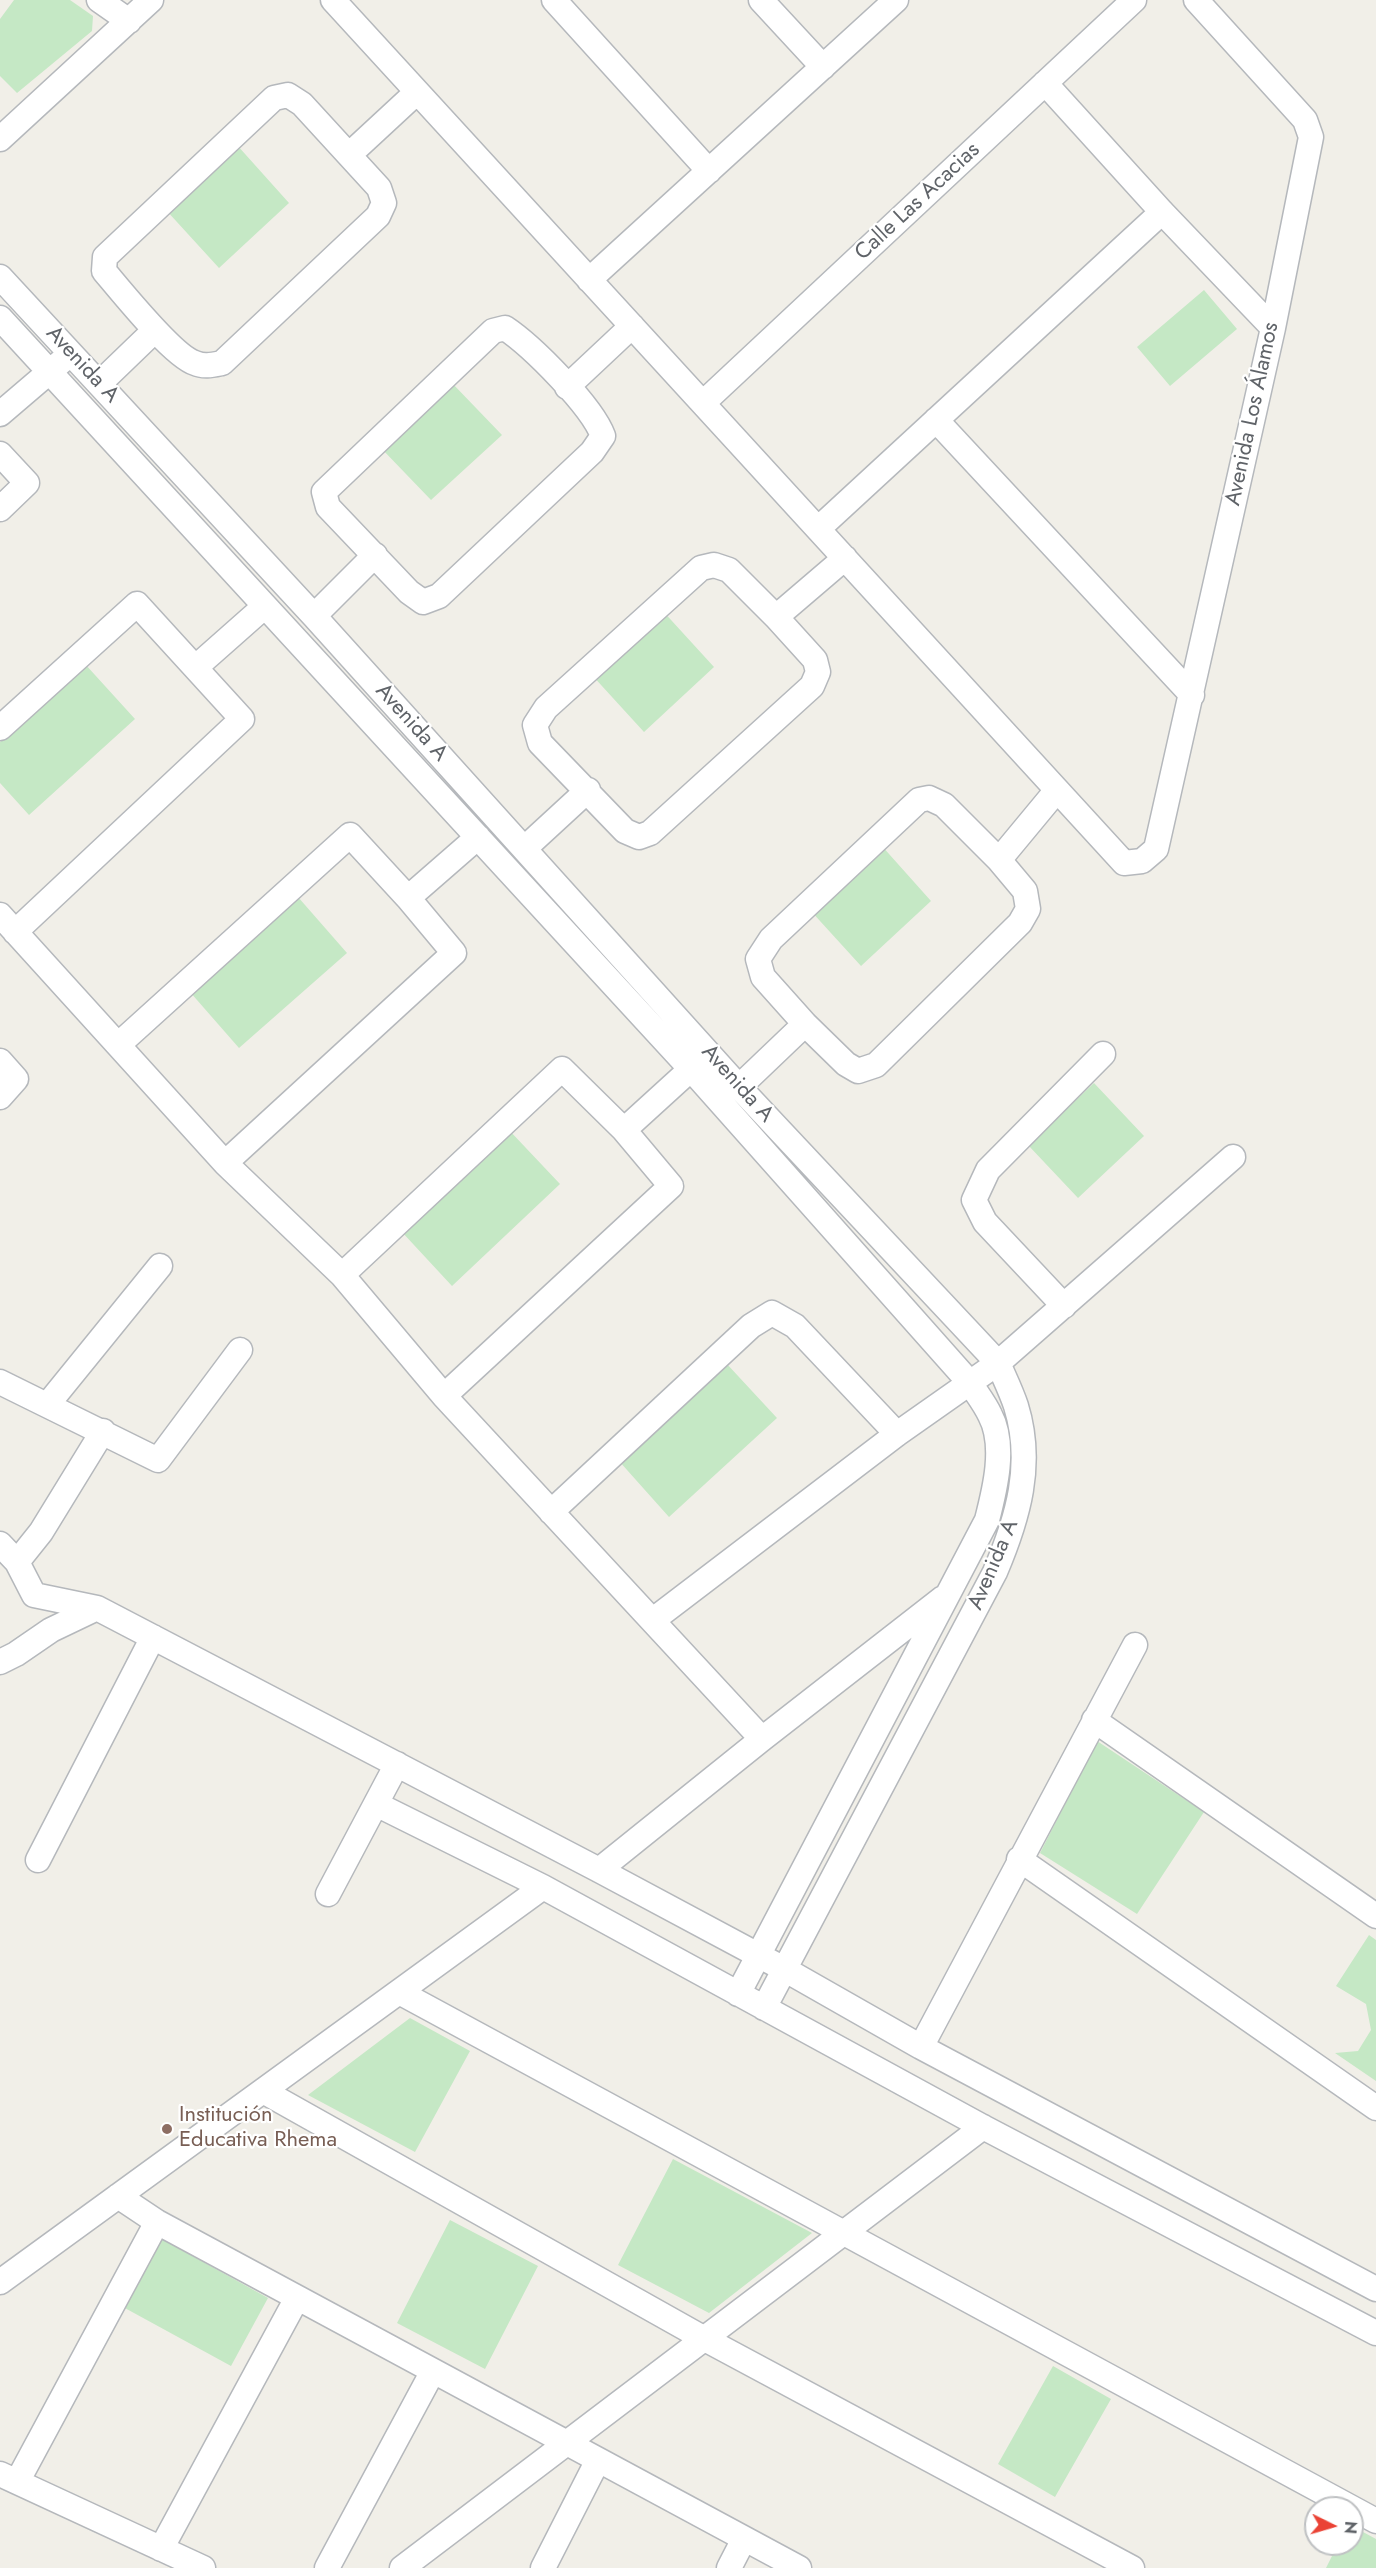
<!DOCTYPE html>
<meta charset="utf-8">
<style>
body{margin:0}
#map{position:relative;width:1376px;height:2568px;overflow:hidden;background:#f1efe8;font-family:Jost,sans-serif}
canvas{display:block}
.north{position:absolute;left:1304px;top:2496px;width:60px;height:60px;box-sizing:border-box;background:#fff;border:2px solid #bfc1c3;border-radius:50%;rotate:95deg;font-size:16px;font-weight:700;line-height:24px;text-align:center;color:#5f6368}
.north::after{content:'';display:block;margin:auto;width:21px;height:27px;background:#ea4335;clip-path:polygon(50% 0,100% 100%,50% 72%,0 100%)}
</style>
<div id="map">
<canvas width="1376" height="2568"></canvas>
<div class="north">N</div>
</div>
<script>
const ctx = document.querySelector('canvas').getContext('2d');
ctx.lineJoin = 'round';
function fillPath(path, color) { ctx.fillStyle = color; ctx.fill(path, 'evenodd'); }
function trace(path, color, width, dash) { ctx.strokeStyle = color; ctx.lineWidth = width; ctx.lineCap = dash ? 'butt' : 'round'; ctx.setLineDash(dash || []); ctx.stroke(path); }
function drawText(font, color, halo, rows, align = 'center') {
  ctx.font = font + ' Jost,sans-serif'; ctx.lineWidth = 4.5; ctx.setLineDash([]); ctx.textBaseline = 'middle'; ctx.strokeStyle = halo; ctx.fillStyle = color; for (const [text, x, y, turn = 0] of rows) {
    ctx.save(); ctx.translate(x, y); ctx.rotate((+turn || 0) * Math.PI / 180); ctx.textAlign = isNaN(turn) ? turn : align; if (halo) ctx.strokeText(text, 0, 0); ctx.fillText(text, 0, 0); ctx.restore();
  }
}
fillPath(new Path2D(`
 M14,0H70L93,16L92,31L17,93L0,76V19Z
 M237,145L289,203L219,268L166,210Z
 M1204,290L1237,329L1170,386L1137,347Z
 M451,382L502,435L431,500L380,447Z
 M661,609L714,667L644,732L591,674Z
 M85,664L135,719L29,815L0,783V742Z
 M881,845L931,901L861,966L810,910Z
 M298,897L347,953L239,1048L190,992Z
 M1094,1083L1144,1136L1078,1198L1028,1145Z
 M508,1129L560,1184L452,1286L401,1231Z
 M726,1363L777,1418L669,1517L619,1461Z
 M1097,1741L1204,1812L1137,1914L1040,1853Z
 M1369,1935L1376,1940V2081L1335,2053L1358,2051L1371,2030L1366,2004L1336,1986Z
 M410,2018L470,2051L415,2152L308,2095Z
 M673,2159L812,2233L709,2313L618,2265Z
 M450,2220L538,2266L485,2369L397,2323Z
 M160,2238L268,2298L231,2366L123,2307Z
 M1053,2366L1111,2399L1055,2497L998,2464Z
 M1352,2526L1376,2539V2568H1326L1338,2544H1352Z`), '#c5e8c5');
const minor = new Path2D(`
 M99,0L129,21
 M333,0L1124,863L1142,861L1156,849L1273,328L1311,137L1305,120L1196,0
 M554,0L709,171
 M761,0L823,67
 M1045,83L1162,212L1273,328
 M288,95L302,104L379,188L384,203L378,216L222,363C212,365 204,367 195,363C173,356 121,291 104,271L105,257L274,98Z
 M0,139L151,0
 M350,154L417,92
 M0,277L314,616L739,1087L998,1363C1004,1377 1011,1391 1016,1406C1034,1464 1018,1518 995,1572L764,2008
 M589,280L896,0
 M0,318L691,1069L970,1383C977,1394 985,1404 990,1415C1006,1445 995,1489 987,1520L738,1994
 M505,328C532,346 592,406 603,436L592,452L439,596L423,602L409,592L328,507L324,492L493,331Z
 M100,383L155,330
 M567,387L632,326
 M703,403L1134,0
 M0,414L62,361
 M936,420L1192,695
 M0,454L27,483L0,509
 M818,529L1162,212
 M714,565L729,570L776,617L815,660L818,672L812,686L650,833L639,837L625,831L540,743L535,725L546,708L701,568Z
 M314,616L375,555
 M776,617L845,558
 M196,667L265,606
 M0,728L137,604L242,719L15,932
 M929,798L944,805L999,860L1025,891L1028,909L1020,923L876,1065L858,1071L846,1064L805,1024L763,977L758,959L771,939L919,800Z
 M525,848L588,790
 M999,860L1057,790
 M408,898L478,837
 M0,915L225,1163L342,1275L444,1396L762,1739
 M118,1045L350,835L408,898L454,953L225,1163
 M0,1061L16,1079L0,1097
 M739,1087L805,1024
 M624,1130L691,1069
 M342,1275L562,1069L624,1130L671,1186L444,1396
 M1064,1306L985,1222L974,1200L988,1170L1103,1054
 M0,1382L158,1460L240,1350
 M48,1404L160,1266
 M551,1512L751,1326L772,1313L795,1326L897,1434
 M0,1544L17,1562L34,1595L97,1608L599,1870L784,1969L921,2047L1376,2289
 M17,1562L41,1532L103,1431
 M653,1620L897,1434L998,1363L1233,1157
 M0,1662L16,1654L51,1630L97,1608
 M1094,1720L1376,1916
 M376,1804L543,1887L983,2127L1376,2333
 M1019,1859L1376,2108
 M38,1860L153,1637
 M599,1870L762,1739L943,1598
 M328,1894L397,1764
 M399,1992L1376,2521
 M921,2047L1135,1645
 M263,2091L703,2338L1132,2568
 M118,2196L157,2222L799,2568
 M0,2282L543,1887
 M0,2474L203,2568
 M17,2482L157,2222
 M161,2549L297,2298
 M327,2568L433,2371
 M402,2568L983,2127
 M543,2568L598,2460
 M729,2568L744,2539`);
trace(minor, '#b5b8bc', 27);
trace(minor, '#fff', 24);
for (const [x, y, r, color] of [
 [167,2129,6,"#8d6e63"]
]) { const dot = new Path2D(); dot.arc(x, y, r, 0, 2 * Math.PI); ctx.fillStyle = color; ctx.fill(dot); trace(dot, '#fff', 2); }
drawText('22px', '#5f6368', '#fff', [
 ["Calle Las Acacias",918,202,-43],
 ["Avenida A",82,365,47],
 ["Avenida Los Álamos",1253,414,-78],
 ["Avenida A",411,723,48],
 ["Avenida A",737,1084,48],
 ["Avenida A",994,1565,-67]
]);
drawText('22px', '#785e54', '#fff', [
 ["Institución",179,2116],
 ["Educativa Rhema",179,2141]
], 'left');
</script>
